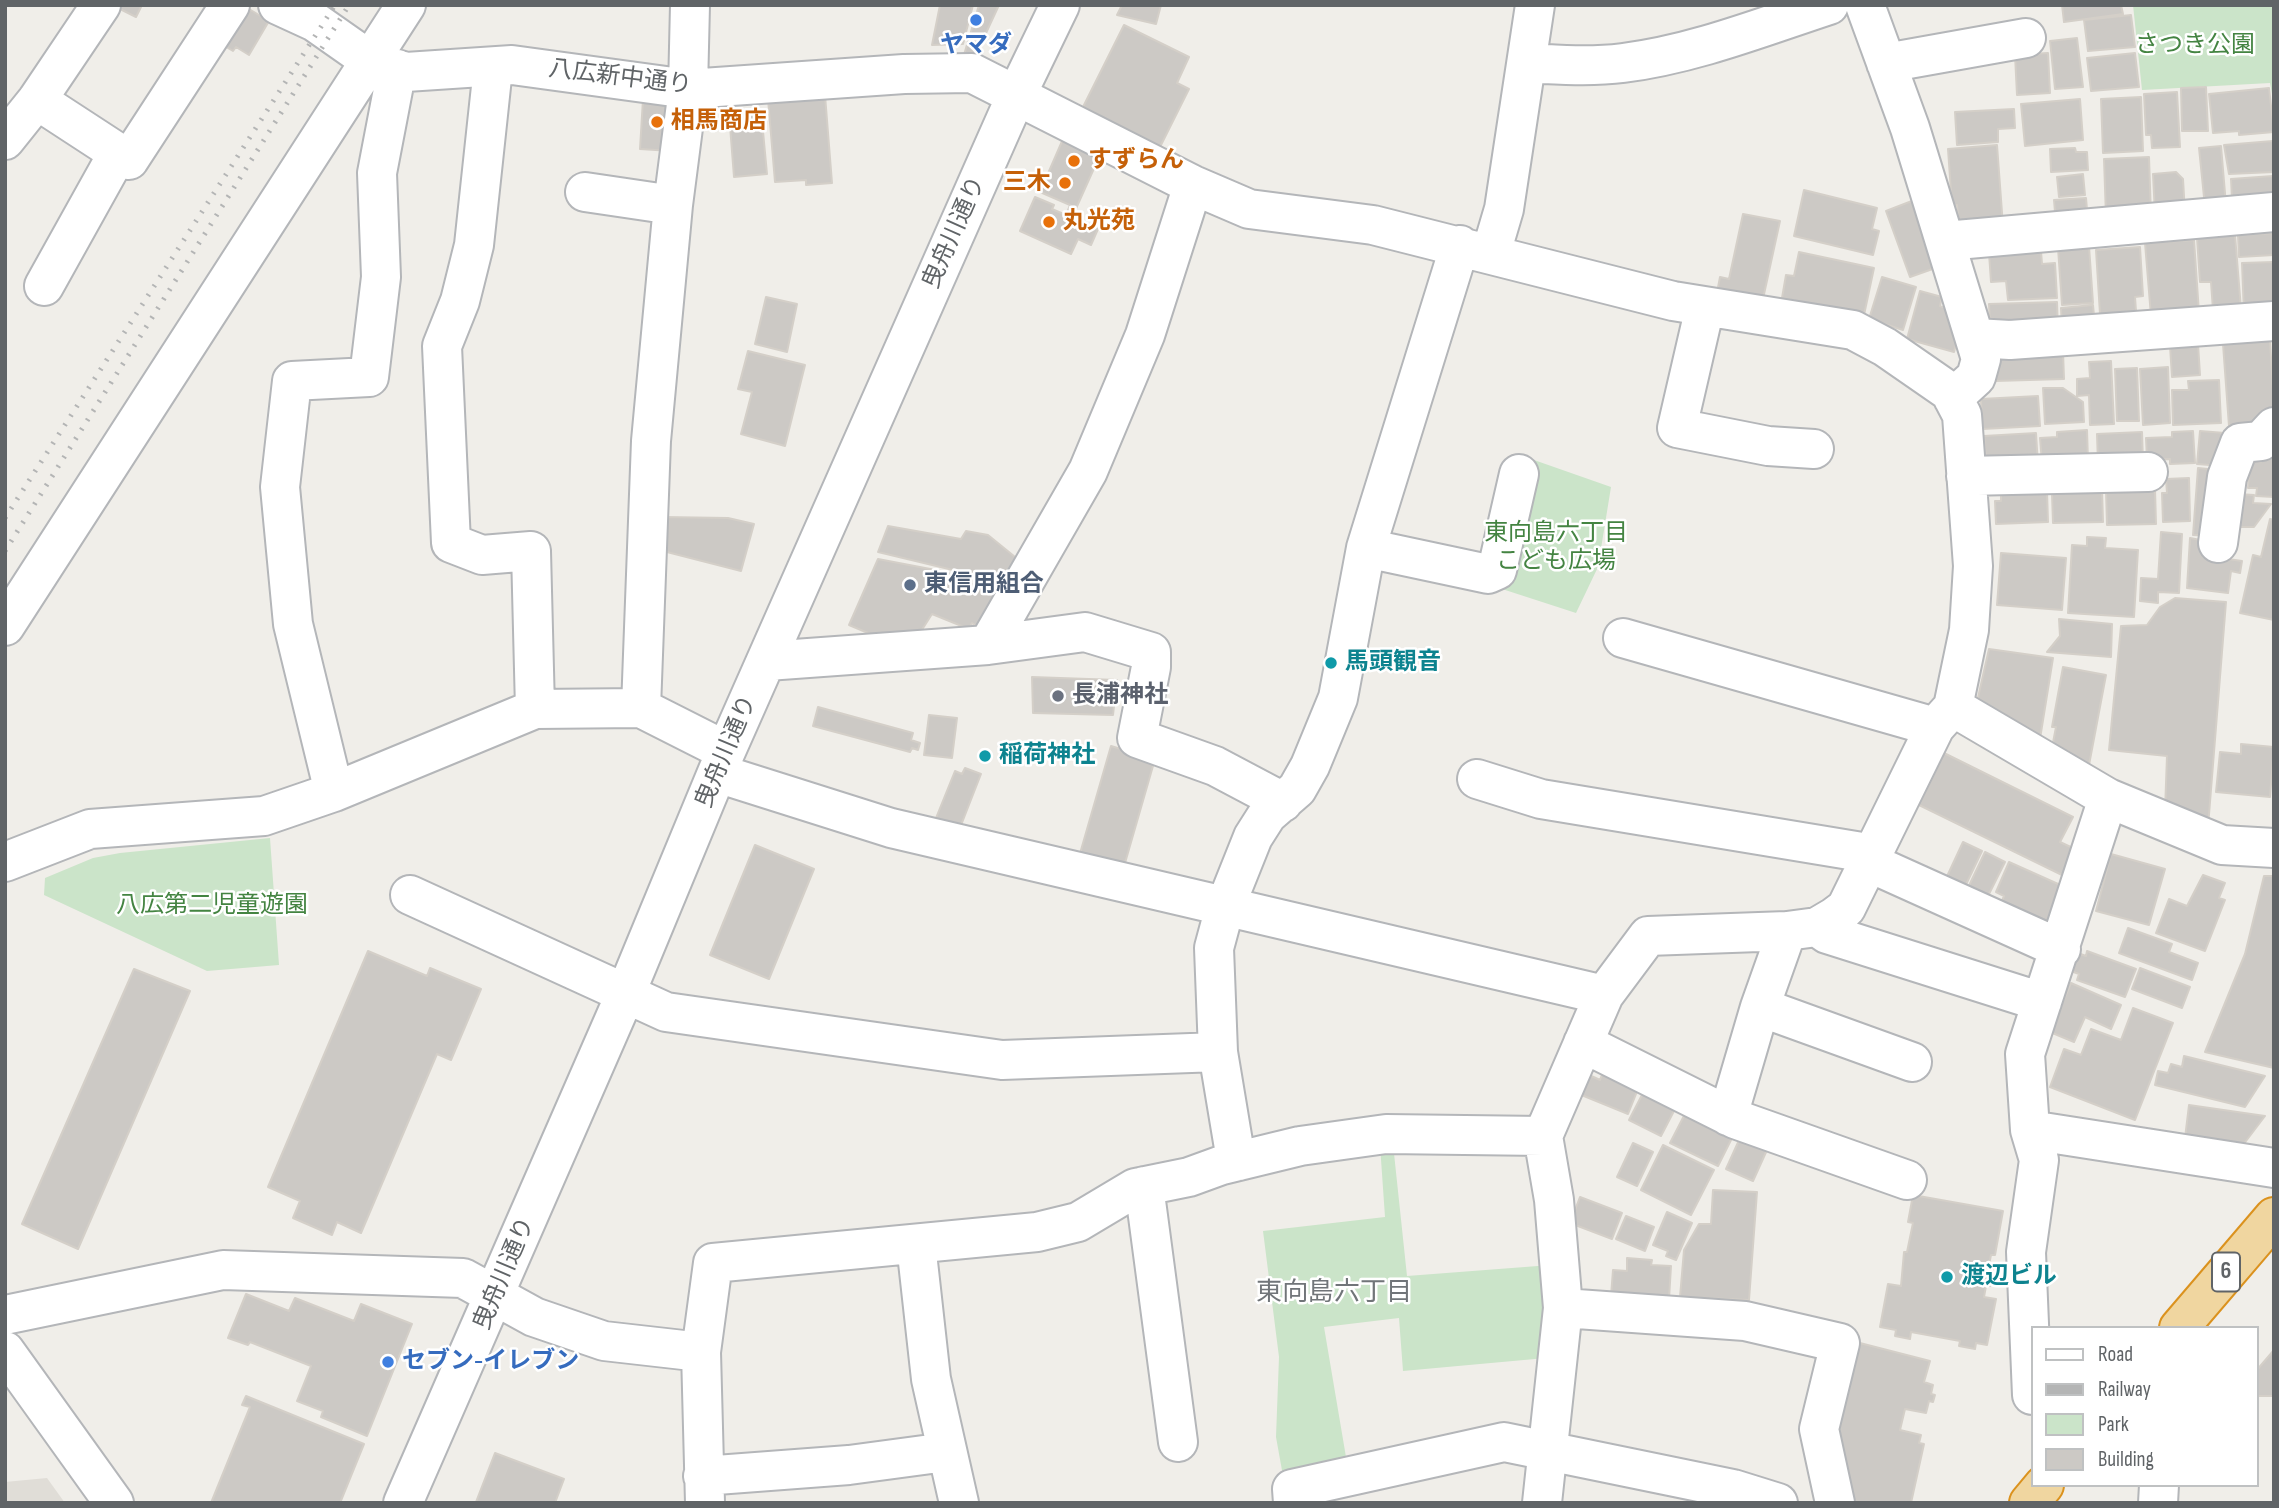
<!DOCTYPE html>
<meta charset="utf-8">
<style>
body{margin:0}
#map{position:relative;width:2279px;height:1508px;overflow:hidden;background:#f0eee9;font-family:"Sofia Sans Condensed",sans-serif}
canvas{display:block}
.frame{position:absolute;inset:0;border:7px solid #606467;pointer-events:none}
.legend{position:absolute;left:2031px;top:1326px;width:228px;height:161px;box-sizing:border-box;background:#fff;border:2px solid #bfc1c2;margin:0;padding:9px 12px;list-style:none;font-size:21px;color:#606467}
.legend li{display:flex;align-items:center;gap:14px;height:35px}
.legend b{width:35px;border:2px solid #bfc1c2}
</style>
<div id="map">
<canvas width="2279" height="1508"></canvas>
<div class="frame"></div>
<ul class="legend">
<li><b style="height:9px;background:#fff"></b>Road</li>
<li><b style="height:9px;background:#b4b5b5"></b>Railway</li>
<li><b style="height:19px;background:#cbe4c9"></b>Park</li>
<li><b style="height:19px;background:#ccc9c5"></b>Building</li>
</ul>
</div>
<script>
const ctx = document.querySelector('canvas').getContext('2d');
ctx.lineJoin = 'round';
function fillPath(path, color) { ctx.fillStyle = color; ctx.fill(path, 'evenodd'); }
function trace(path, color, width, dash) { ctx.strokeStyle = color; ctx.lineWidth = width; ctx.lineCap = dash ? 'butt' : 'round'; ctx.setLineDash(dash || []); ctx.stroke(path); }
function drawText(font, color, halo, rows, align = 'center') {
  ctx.font = font + ' "Sofia Sans Condensed","Noto Sans JP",sans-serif'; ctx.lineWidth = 5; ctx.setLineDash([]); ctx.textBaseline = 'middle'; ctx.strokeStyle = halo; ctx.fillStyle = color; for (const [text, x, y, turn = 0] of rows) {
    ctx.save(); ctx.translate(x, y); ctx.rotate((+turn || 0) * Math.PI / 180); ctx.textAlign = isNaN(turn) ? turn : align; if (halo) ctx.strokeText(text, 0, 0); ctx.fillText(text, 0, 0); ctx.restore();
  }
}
fillPath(new Path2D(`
 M47,1478L65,1503H5V1482Z`), '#e0ddd7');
fillPath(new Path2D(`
 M2133,5H2274V105L2270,83L2142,90Z
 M1534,460L1611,487L1598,567L1576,613L1499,588Z
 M270,838L279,965L207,971L44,895L45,878L93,858L120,853Z
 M1393,1144L1407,1276L1551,1265L1546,1358L1403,1371L1399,1318L1324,1327L1347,1463L1283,1476L1276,1437L1279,1357L1263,1231L1385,1217L1380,1145Z`), '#cbe4c9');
const building = new Path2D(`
 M120,5H142L136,17L118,8Z
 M940,5H973L963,44L932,45Z
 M979,5H999L974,59L963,58Z
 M1122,5H1161L1156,24L1117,15Z
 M2062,5H2121L2123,14L2064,22Z
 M244,6L269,21L249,55L236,47L233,51L221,44Z
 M2131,15L2135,47L2088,51L2084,20Z
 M1124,25L1189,57L1177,83L1189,89L1159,149L1081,111Z
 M2077,38L2083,87L2055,89L2050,41Z
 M2048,53L2050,93L2017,95L2015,55Z
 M2135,53L2139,87L2091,91L2087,58Z
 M2206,87L2208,131H2182L2181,88Z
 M2269,88L2274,132L2239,135V131L2213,133L2209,94Z
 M2177,92L2180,147L2152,148L2151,135H2146L2144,94Z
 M825,95L832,183L806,185V180L775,182L768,99Z
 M2141,97L2143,151L2103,153L2101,99Z
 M643,99L675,101L671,151L640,149Z
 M2080,99L2083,140L2025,146L2021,104Z
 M2014,109L2015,128L1998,129V142L1957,145L1955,112Z
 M761,110L767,174L734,177L729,113Z
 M1063,139L1100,155L1074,213L1068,210L1070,205L1040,192Z
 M2273,141L2274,172L2229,174L2224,145Z
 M1997,145L2003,226L1959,228L1957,205L1952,206L1948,149Z
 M2221,146L2226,205L2205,207L2199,148Z
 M2075,148L2076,152H2087L2088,170L2051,172L2050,149Z
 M2149,157L2151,216L2106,217L2104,159Z
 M2176,172L2183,179L2185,213L2155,215L2153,174Z
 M2083,174L2085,195L2059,197L2057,177Z
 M2273,176L2274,196L2232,199L2231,179Z
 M1804,190L1877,208L1872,229L1879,231L1873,255L1794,236Z
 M1035,197L1054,205L1052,209L1098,229L1091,245L1078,239L1071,254L1020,231Z
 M2086,198L2088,221L2056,224L2054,200Z
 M1917,199L1941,266L1910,277L1886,211Z
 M1743,214L1780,221L1761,308L1716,298L1720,277L1729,279Z
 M2274,233V255L2239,257L2238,235Z
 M2235,235L2241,309L2213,310L2211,282H2200L2197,238Z
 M2194,240L2199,313L2151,316L2145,243Z
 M2089,246L2093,303L2062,305L2058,248Z
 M2140,247L2143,296L2135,297L2136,311L2100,314L2096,250Z
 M2041,251L2042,264L2055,263L2057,298L2008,300L2006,281L1991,282L1989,253Z
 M1799,252L1874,268L1864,315L1782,298L1786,275L1794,276Z
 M2274,262V313L2244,314L2242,263Z
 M1882,277L1916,287L1903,330L1869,319Z
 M1920,291L1942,297L1940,306L1954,310L1961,327L1954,352L1907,339Z
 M766,297L797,304L787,352L755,344Z
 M2057,302L2058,330L1990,325L1989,304Z
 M2093,305L2095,326L2062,328L2061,308Z
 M2270,340L2274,408L2267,409L2268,423L2229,426L2223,344Z
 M2198,344L2200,375L2172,377L2170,346Z
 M748,351L805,365L785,446L741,434L752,392L738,389Z
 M2063,351L2064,379L1995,381V359Z
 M2111,361L2114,424L2090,425L2089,395L2077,396V379L2090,378L2089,362Z
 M2168,367L2170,423L2143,425L2140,369Z
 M2137,368L2139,421H2117L2115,369Z
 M2219,380L2221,423L2173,425L2172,390H2189L2188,381Z
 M2043,388H2063L2083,402L2084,422L2045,424Z
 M2038,396L2040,426L1982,429L1981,399Z
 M2087,430L2088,461L2042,463L2040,438L2057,437V432Z
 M2193,431L2195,463L2170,464V459L2147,460L2146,438L2172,437V432Z
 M2200,431L2225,433L2222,466L2197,464Z
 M2142,432L2143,462L2098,464L2097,434Z
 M2036,433L2038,465L1986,460L1984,436Z
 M2261,453L2274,454V497L2256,496L2257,488H2248L2250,461L2261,462Z
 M2198,468L2218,470L2213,536L2193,535Z
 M2189,478L2190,521L2163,522L2162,493H2167L2166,479Z
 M2102,489L2103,522L2053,523L2052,494Z
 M2155,489L2156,524L2107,525L2106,490Z
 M2047,491L2048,522L1996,524L1995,501H2001V492Z
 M2238,494L2254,495L2253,503L2271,504L2254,527H2236Z
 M663,517L728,518L754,524L741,571L663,551Z
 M2270,519L2274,520V620L2240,613L2253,555L2261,557Z
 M888,526L961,539L966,531L988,535L1020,561L1007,583L878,552Z
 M2161,532L2182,534L2179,593L2158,592V603L2140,601L2141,578L2158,579Z
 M2087,537L2106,538L2105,548L2138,550L2134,617L2068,613L2072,545L2087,546Z
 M2190,538L2216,543L2214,557L2242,561L2240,573L2231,571L2228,593L2187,588Z
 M2001,553L2066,558L2062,610L1997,605Z
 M878,559L946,572L975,586L977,582L1002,590L978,627L972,623L969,629L932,614L918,636L887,641L849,625Z
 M2175,598L2226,602L2208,827L2165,811L2167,756L2109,750L2121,626L2147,625L2160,607Z
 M2059,619L2112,624L2111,657L2047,652L2060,636Z
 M1989,649L2053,658L2039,745L1977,702Z
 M2063,667L2106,675L2089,765L2051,753L2056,727H2052Z
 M1032,677L1117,680L1113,715L1033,713Z
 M818,707L913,733L911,740L920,743L918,750L912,748L910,752L813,726Z
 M929,715L957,718L952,758L924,755Z
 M2241,744L2274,747L2270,797L2216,792L2220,752L2241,754Z
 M1111,746L1155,759L1123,870L1079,857Z
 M1944,753L2073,817L2060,842L2075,849L2062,875L1919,805Z
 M965,768L981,774L958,833L934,823L955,771L962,774Z
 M1963,842L1982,851L1962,893L1943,885Z
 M755,845L814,869L769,979L710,955Z
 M1985,852L2005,862L1984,904L1965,894Z
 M2111,854L2165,869L2149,925L2096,911Z
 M2009,862L2067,888L2048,932L1998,910L2004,896L1996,892Z
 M2203,875L2225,883L2219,898L2225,900L2205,951L2156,933L2169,899L2187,906Z
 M2264,876H2274V1068L2205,1052L2245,954Z
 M2128,928L2172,944L2169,952L2198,963L2192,980L2119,953Z
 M368,951L427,976L430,968L481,989L451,1060L437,1054L361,1233L337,1222L332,1235L293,1218L300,1201L268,1187Z
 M2087,951L2136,969L2125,997L2077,980L2079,974L2068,970L2075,952L2086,956Z
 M2140,968L2190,987L2182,1008L2132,989Z
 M134,969L190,991L78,1249L22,1224Z
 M2071,983L2121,1005L2111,1029L2085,1017L2074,1042L2050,1032Z
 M2133,1008L2173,1023L2135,1120L2050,1087L2064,1049L2081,1055L2091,1029L2121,1040Z
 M2184,1056L2265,1076L2245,1107L2155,1085L2158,1071L2168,1073L2171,1064L2182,1067Z
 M1604,1069L1640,1084L1628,1114L1579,1094L1587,1074L1600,1080Z
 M1643,1093L1675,1109L1661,1136L1629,1120Z
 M2189,1105L2265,1116L2243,1145L2185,1138Z
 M1688,1108L1735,1132L1718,1166L1670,1143Z
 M1740,1138L1767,1150L1753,1181L1726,1169Z
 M1633,1143L1653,1152L1637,1186L1617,1177Z
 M1663,1145L1714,1170L1691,1215L1641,1190Z
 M1713,1190L1757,1192L1749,1300L1680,1297L1684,1250L1699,1224H1711Z
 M1913,1195L2003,1211L1995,1255H1991L1989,1265L1994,1266L1990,1286H1986L1984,1297L1996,1299L1987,1345L1976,1343L1975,1349L1959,1346L1960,1341L1911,1332L1910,1339L1895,1336L1896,1330L1880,1327L1888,1284L1901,1286L1904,1252H1907L1913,1223L1908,1222Z
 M1580,1197L1622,1213L1612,1239L1570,1223Z
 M1667,1212L1692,1223L1676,1260L1666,1256L1668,1251L1653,1245Z
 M1626,1216L1654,1227L1645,1251L1616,1239Z
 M1627,1258L1652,1260L1651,1265L1671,1266L1669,1299L1611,1296L1613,1270L1627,1271Z
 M246,1294L289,1311L295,1298L354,1321L361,1304L412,1324L367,1436L321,1417L323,1411L297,1401L311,1366L250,1342L248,1345L228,1338Z
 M1856,1342L1930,1361L1924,1382L1933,1385L1931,1394L1935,1395L1933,1402L1929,1401L1926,1413L1905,1409L1900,1430L1921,1435L1919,1443L1924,1444L1911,1503H1852L1833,1427Z
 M2274,1350V1396H2256V1371Z
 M246,1396L364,1444L340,1503H211L250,1407L242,1405Z
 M495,1453L564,1479L555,1503L476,1502Z`);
fillPath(building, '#ccc9c5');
trace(building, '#d4cfc8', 2);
const minor = new Path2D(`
 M278,5L315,22L372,62L406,72L512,65L688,89L904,74L972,73L1193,185L1249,209L1373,225L1673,301L1853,330L1885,347L1950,392L1962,415L1973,566L1969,630L1953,707L1935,727L1846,908L1834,917L1817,927L1787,931L1648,936L1604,995L1543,1136L1554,1200L1563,1308L1542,1503
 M1865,5L1910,128L1981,359L1976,377L1953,398
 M1528,63C1559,65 1592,67 1623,63C1694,54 1762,27 1829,5
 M1886,63L2026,38
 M493,68L474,245L460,301L442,346L451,543L482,555L531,551L535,709
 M37,100L129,160L230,5
 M5,140L37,100L101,5
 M585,192L673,205
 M1945,241L2274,212
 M1491,253L1504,209L1535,5
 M44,286L118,153
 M1705,307L1677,428L1768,446L1814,449
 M1975,338L2010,340L2274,321
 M1966,476L2148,472
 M2218,543L2227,477L2240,443L2261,441L2274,427
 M1366,548L1488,574L1497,570L1519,474
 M5,626L406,5
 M1623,638L1935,727
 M988,645L1088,471L1145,335L1193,185
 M767,661L988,645L1085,632L1151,652V667L1137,738L1215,766L1283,802
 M1953,707L2108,798L2222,845L2274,848
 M641,708L651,441L673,205L688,89L690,5
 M717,773L891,828L1604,995
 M1477,779L1541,799L1874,854
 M334,792L293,624L280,487L292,381L369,377L381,277L377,173L397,69
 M5,862L90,829L264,816L334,792L535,709L641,708L726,751
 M1868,862L2061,949
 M410,895L666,1012L1002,1060L1218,1052
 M1817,927L1827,934L2042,1002
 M1787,931L1760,1007L1912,1062
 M1583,1043L1735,1119L1907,1180
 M1728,1116L1760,1007
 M2030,1130L2274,1168
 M1239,1161L1234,1148L1218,1052L1214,948L1225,907L1253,837L1267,815L1297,789L1310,766L1338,698L1366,548L1460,245
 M1144,1186L1178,1442
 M916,1244L931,1379L959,1503
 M1563,1308L1745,1321L1840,1343L1819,1429L1835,1503
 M5,1315L223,1270L463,1278L534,1317L604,1341L701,1352
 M5,1351L114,1503
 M2032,1395L2026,1252L2039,1160L2030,1130L2025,1054L2108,798
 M703,1476L849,1465L946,1452
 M403,1503L625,995L726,751L1016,96L1060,5
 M705,1503L701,1352L713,1263L1037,1232L1078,1222L1135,1188L1189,1177L1222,1165L1300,1146L1386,1134L1543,1136
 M1293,1503L1292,1489L1504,1442L1733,1489L1778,1503
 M2158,1503L2159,1485`);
const highway = new Path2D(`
 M2179,1328L2274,1217
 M2029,1503L2044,1485`);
trace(minor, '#b4b6b9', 42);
trace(highway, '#db921e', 42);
trace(minor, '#fff', 38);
trace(highway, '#f0d6a0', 38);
trace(new Path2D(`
 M5,518L335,5
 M5,551L349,5`), '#b4b5b5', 5, [2, 9]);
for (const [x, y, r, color] of [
 [976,20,7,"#3f7fe0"],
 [657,122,7,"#e8710a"],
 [1074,161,7,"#e8710a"],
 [1065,183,7,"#e8710a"],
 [1049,222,7,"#e8710a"],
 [910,585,7,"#5c6f8a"],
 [1331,663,7,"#0f9aa8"],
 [1058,696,7,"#6b7280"],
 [985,756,7,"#0f9aa8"],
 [1947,1277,7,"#0f9aa8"],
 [388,1362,7,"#3f7fe0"]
]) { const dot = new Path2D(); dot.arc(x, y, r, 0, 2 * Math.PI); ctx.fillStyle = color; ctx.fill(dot); trace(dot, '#fff', 2.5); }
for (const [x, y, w] of [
 [2226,1272,28]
]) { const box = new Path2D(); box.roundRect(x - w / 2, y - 19.5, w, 39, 5); ctx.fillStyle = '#fff'; ctx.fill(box); trace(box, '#606467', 2); }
drawText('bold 23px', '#606467', null, [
 ["6",2226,1272]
]);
drawText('bold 24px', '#366cbe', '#fff', [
 ["ヤマダ",976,46],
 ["セブン-イレブン",402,1362,"left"]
]);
drawText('24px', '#448442', '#fff', [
 ["さつき公園",2195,46],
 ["東向島六丁目",1556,534],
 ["こども広場",1556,562],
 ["八広第二児童遊園",212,906]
]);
drawText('24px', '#606467', '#fff', [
 ["八広新中通り",620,78,7],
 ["曳舟川通り",955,233,-66],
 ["曳舟川通り",727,752,-67],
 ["曳舟川通り",505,1274,-67]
]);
drawText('bold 24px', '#c56008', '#fff', [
 ["相馬商店",671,122],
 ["すずらん",1088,161],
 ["三木",1051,183,"right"],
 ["丸光苑",1063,222]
], 'left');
drawText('bold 24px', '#4e5e75', '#fff', [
 ["東信用組合",924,585]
], 'left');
drawText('bold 24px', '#0d838f', '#fff', [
 ["馬頭観音",1345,663],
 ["稲荷神社",999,756],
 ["渡辺ビル",1961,1277]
], 'left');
drawText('bold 24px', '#5b616d', '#fff', [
 ["長浦神社",1072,696]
], 'left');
drawText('26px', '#717579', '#fff', [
 ["東向島六丁目",1334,1293]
]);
</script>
